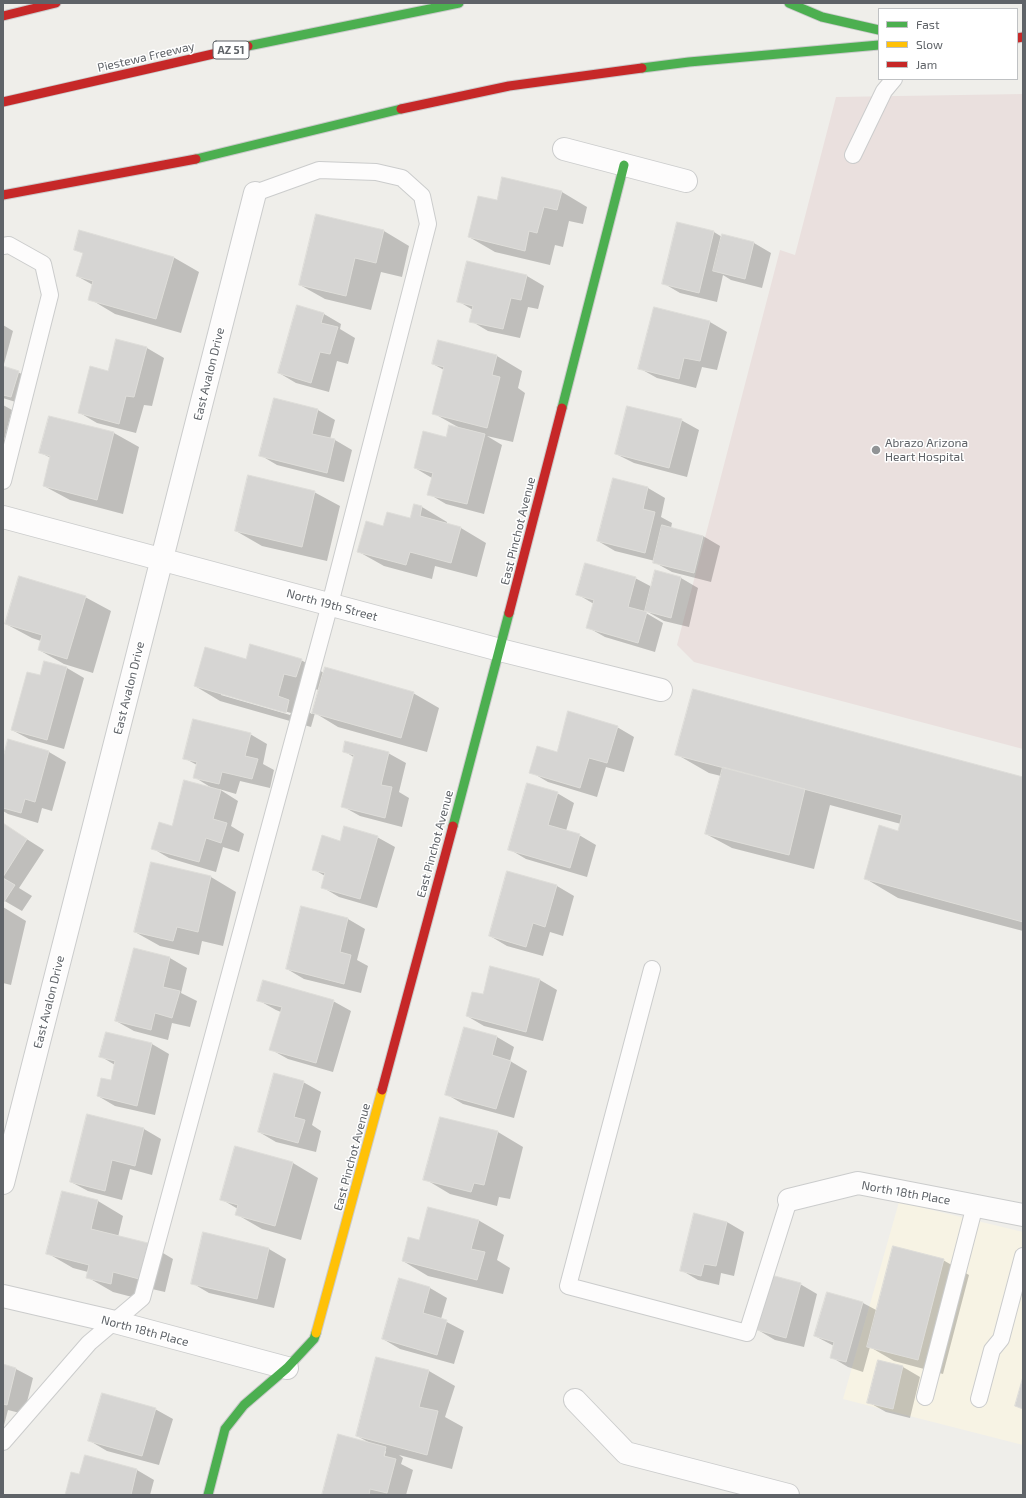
<!DOCTYPE html>
<style>
body{margin:0}
#map{position:relative;width:1026px;height:1498px;overflow:hidden;background:#efeeea;font-family:"Exo 2",sans-serif}
canvas{display:block}
.frame{position:absolute;inset:0;border:4px solid #5f6368;pointer-events:none}
.legend{position:absolute;left:878px;top:8px;width:140px;height:72px;box-sizing:border-box;background:#fff;border:1px solid #bfc1c3;margin:0;padding:5px 7px;list-style:none;font-size:12px;color:#5f6368}
.legend li{display:flex;align-items:center;gap:8px;height:20px}
.legend b{width:20px;border:1px solid #bfc1c3}
</style>
<div id="map">
<canvas width="1026" height="1498"></canvas>
<div class="frame"></div>
<ul class="legend">
<li><b style="height:5px;background:#4caf50"></b>Fast</li>
<li><b style="height:5px;background:#ffc107"></b>Slow</li>
<li><b style="height:5px;background:#c62828"></b>Jam</li>
</ul>
</div>
<script>
const ctx = document.querySelector('canvas').getContext('2d');
ctx.lineJoin = 'round';
function fillPath(path, color) { ctx.fillStyle = color; ctx.fill(path, 'evenodd'); }
function trace(path, color, width, dash) { ctx.strokeStyle = color; ctx.lineWidth = width; ctx.lineCap = dash ? 'butt' : 'round'; ctx.setLineDash(dash || []); ctx.stroke(path); }
function drawText(font, color, halo, rows, align = 'center') {
  ctx.font = font + ' "Exo 2",sans-serif'; ctx.lineWidth = 3; ctx.setLineDash([]); ctx.textBaseline = 'middle'; ctx.strokeStyle = halo; ctx.fillStyle = color; for (const [text, x, y, turn = 0] of rows) {
    ctx.save(); ctx.translate(x, y); ctx.rotate((+turn || 0) * Math.PI / 180); ctx.textAlign = isNaN(turn) ? turn : align; if (halo) ctx.strokeText(text, 0, 0); ctx.fillText(text, 0, 0); ctx.restore();
  }
}
fillPath(new Path2D(`
 M899,1202L1023,1232V1445L843,1399Z`), '#f7f3e4');
fillPath(new Path2D(`
 M1023,94V749L694,662L677,645L780,250L795,255L836,97Z`), '#eae0de');
fillPath(new Path2D(`
 M562,192L587,207L583,224L569,221L563,247L555,245L550,265L495,252L469,237L498,201Z
 M678,223L714,232L722,237L723,235L754,243L771,253L762,288L731,280L723,275L717,302L680,293L663,283Z
 M384,231L409,246L402,277L381,272L371,310L325,299L300,285Z
 M75,249L173,257L199,272L181,333L115,314L90,299L93,285L77,276L84,254Z
 M527,276L544,286L538,309L528,307L520,338L488,331L471,321L473,310L458,301Z
 M654,308L710,322L727,332L717,370L702,367L696,388L657,378L639,368Z
 M324,314L341,324L340,329L355,338L348,364L337,361L329,392L296,383L279,373Z
 M3,325L13,331L4,364H3Z
 M117,341L147,348L164,358L152,406L144,405L136,433L97,423L80,413L109,372Z
 M439,341L497,356L522,371L518,388L525,393L513,442L487,436L502,445L484,514L446,504L429,494L432,478L415,468L458,427L433,413L444,370L433,364Z
 M3,367L18,372L35,382L28,406L3,398Z
 M3,405L12,410L3,444Z
 M318,410L335,420L330,439L335,440L352,450L344,482L277,465L260,455Z
 M681,420L699,430L687,477L634,463L616,454Z
 M114,433L139,447L123,514L70,500L44,486L51,458L41,453Z
 M614,480L648,488L665,498L661,517L672,523L671,528L703,536L720,546L711,582L672,572L654,562L655,561L615,551L598,541Z
 M314,492L340,506L327,561L262,546L236,531Z
 M414,505L422,507L447,522V524L461,528L486,543L477,577L435,566L432,579L384,566L359,552L384,527L411,519Z
 M656,571L681,578L698,588L689,627L664,621L646,611V613L663,623L655,652L605,637L587,627L594,604L577,594L635,578L652,587Z
 M85,597L111,611L93,673L64,664L39,650L41,641L32,638L6,624Z
 M247,660H301L324,673L413,693L439,708L427,752L338,727L315,713L311,727L220,701L195,686ZM309,688L319,690L312,714L304,709ZM221,693L291,713L290,715L221,695Z
 M67,668L84,678L64,749L29,739L12,730L41,677Z
 M617,727L634,737L624,772L606,767L597,797L548,782L531,772L557,753Z
 M250,734L267,744L263,764L274,770L270,788L240,781L236,794L219,789L238,801L231,826L244,834L239,852L223,847L216,872L169,858L152,848L212,788L194,777L197,765L184,758Z
 M9,741L49,752L66,762L52,811L42,808L38,823L8,814L3,811V762Z
 M344,751L388,753L406,763L399,792L409,798L402,827L360,816L342,806L355,758Z
 M676,754L1023,778V931L898,898L866,879L899,832L901,824L830,805L814,869L732,848L706,834L721,776L709,773Z
 M557,793L574,803L566,831L579,835L596,845L587,877L526,859L509,849Z
 M3,824L44,850L19,888L32,896L22,911L3,900Z
 M377,837L395,847L377,908L339,897L322,887L325,876L313,869L341,842Z
 M151,863L211,877L236,892L223,946L202,941L199,955L160,946L135,932Z
 M557,886L574,896L563,936L550,932L543,956L507,946L490,936Z
 M3,907L26,921L11,985L3,983Z
 M302,907L348,919L365,929L357,960L368,966L361,993L304,979L287,969Z
 M134,949L170,958L187,968L181,993L197,1001L190,1027L172,1023L168,1040L134,1031L116,1021Z
 M540,980L557,990L543,1041L484,1026L467,1016L483,995Z
 M258,1000L333,1001L351,1011L333,1072L288,1059L270,1049L281,1012L276,1010Z
 M465,1028L497,1037L514,1047L510,1061L527,1071L514,1118L463,1104L446,1094Z
 M106,1033L152,1044L169,1054L155,1115L115,1106L98,1096L111,1081L115,1065L100,1056Z
 M303,1082L321,1092L312,1125L321,1131L316,1152L276,1142L259,1132Z
 M144,1129L161,1139L152,1175L130,1169L122,1200L88,1191L71,1182Z
 M498,1132L523,1147L510,1199L499,1197L497,1206L450,1194L425,1179Z
 M236,1147L293,1163L318,1178L301,1240L262,1229L236,1214L238,1209L221,1199Z
 M63,1192L98,1201L123,1216L118,1237L148,1244L173,1259L165,1292L139,1286L136,1298L113,1292L87,1277L88,1272L73,1268L47,1253Z
 M695,1214L727,1222L744,1232L734,1276L721,1273L719,1285L698,1280L681,1270Z
 M478,1220L504,1235L497,1260L510,1268L503,1294L428,1276L403,1261Z
 M269,1249L286,1259L274,1308L209,1293L192,1283Z
 M943,1260L969,1275L943,1374L894,1361L870,1347L863,1372L848,1367L831,1357L834,1346L815,1336L828,1293L863,1303L878,1311Z
 M400,1279L430,1288L447,1298L441,1319L464,1331L454,1364L400,1349L383,1339Z
 M800,1284L817,1294L804,1347L775,1340L758,1330Z
 M377,1358L429,1371L455,1386L445,1417L463,1427L452,1469L399,1455L403,1458L401,1464L413,1470L406,1495H323L370,1443L357,1436ZM384,1451H386L383,1462Z
 M3,1365L16,1369L33,1378L24,1414L8,1410L3,1429Z
 M903,1367L920,1377L910,1418L886,1412L868,1402Z
 M155,1409L173,1419L159,1465L107,1451L90,1441Z
 M85,1456L137,1470L154,1480L150,1495H66L80,1475Z`), '#0003');
const building = new Path2D(`
 M502,177L562,191L557,210L544,207L537,233L529,231L525,251L468,237L478,196L497,200Z
 M316,214L384,230L376,263L355,258L346,296L299,285Z
 M677,222L714,231L699,293L662,284Z
 M79,230L174,257L156,319L88,300L93,281L76,276L83,253L74,250Z
 M722,234L754,242L745,279L713,271Z
 M467,261L527,275L521,300L511,298L503,329L469,322L473,306L457,302Z
 M297,305L324,313L321,323L338,327L330,354L320,352L311,383L278,373Z
 M654,307L710,321L700,361L684,358L679,379L638,369Z
 M116,339L147,347L134,397L126,396L119,424L78,413L90,366L108,371Z
 M438,340L497,355L492,375L500,377L487,428L432,414L444,367L432,364Z
 M3,366L19,371L11,397L3,395Z
 M274,398L318,409L312,434L335,439L327,473L259,456Z
 M627,406L682,419L669,468L615,454Z
 M49,416L114,432L97,500L43,486L50,456L39,453Z
 M449,425L485,434L467,504L427,495L433,473L414,468L423,431L446,437Z
 M248,475L315,491L302,547L235,531Z
 M613,478L648,487L643,509L655,512L645,553L597,541Z
 M414,504L422,506L420,516L461,527L451,563L410,552L406,565L357,552L366,521L383,526L387,512L410,518Z
 M662,525L703,536L694,573L653,563Z
 M585,563L636,577L628,607L647,612L638,643L586,628L594,600L576,595Z
 M655,570L681,577L671,618L645,611Z
 M19,576L86,596L67,659L38,650L42,635L5,624Z
 M250,644L302,659L296,677L284,674L278,696L289,700L286,713L194,686L205,647L246,659Z
 M44,661L67,667L47,740L11,730L27,672L40,675Z
 M325,667L414,692L401,738L312,713Z
 M693,689L1023,777V922L864,879L879,825L898,831L902,815L675,755Z
 M568,711L618,726L607,763L589,758L580,788L529,773L537,746L557,752Z
 M193,719L251,733L245,756L258,759L252,779L222,772L219,784L193,778L197,762L183,759Z
 M8,739L49,751L35,802L25,799L21,813L3,808V758Z
 M345,741L389,752L381,785L392,787L385,818L341,807L354,755L343,752Z
 M723,767L805,789L789,855L705,834Z
 M184,780L221,790L213,819L227,823L221,843L206,838L199,862L151,849L159,822L172,826Z
 M527,783L558,792L548,825L580,834L570,868L508,850Z
 M3,823L27,839L3,877Z
 M344,826L378,836L360,899L321,888L325,873L312,870L322,835L340,841Z
 M151,862L211,876L198,932L177,927L173,941L134,932Z
 M507,871L557,885L545,927L533,923L526,947L489,936Z
 M3,878L15,885L4,902L3,901Z
 M301,906L348,918L340,952L351,955L344,984L286,969Z
 M134,948L170,957L163,987L180,991L172,1018L155,1013L151,1030L115,1021Z
 M490,966L540,979L526,1032L466,1016L472,992L483,994Z
 M263,980L334,1000L316,1063L269,1050L282,1007L257,1001Z
 M464,1027L497,1036L492,1055L511,1061L496,1109L445,1095Z
 M106,1032L152,1043L137,1106L97,1096L101,1078L111,1080L115,1061L99,1057Z
 M274,1073L304,1081L294,1117L305,1120L298,1143L258,1132Z
 M87,1114L144,1128L135,1166L112,1160L105,1191L70,1182Z
 M440,1117L498,1131L484,1185L474,1183L471,1192L423,1180Z
 M235,1146L293,1162L275,1226L235,1215L238,1205L220,1200Z
 M62,1191L98,1200L91,1229L148,1243L139,1279L113,1272L111,1284L86,1278L89,1265L46,1254Z
 M428,1207L479,1220L471,1249L485,1252L477,1280L402,1261L408,1237L419,1240Z
 M694,1213L727,1222L716,1266L704,1264L701,1276L680,1271Z
 M203,1232L269,1248L257,1299L191,1284Z
 M893,1246L944,1259L918,1360L867,1347Z
 M771,1275L801,1283L786,1338L757,1330Z
 M399,1278L430,1287L423,1313L447,1320L437,1355L382,1339Z
 M827,1292L863,1302L846,1362L830,1358L834,1342L814,1336Z
 M376,1357L429,1370L419,1407L438,1411L427,1455L356,1436Z
 M878,1360L903,1366L893,1409L867,1403Z
 M3,1364L16,1368L7,1405L3,1404Z
 M1023,1377V1409L1015,1406Z
 M102,1393L156,1408L142,1456L88,1441Z
 M338,1434L386,1447L384,1456L396,1459L387,1493L370,1489L369,1495H322Z
 M85,1455L137,1469L131,1495H65L71,1472L79,1474Z`);
fillPath(building, '#d6d5d3');
trace(building, '#deddd9', 1);
const lane = new Path2D(`
 M853,155L884,91L894,79
 M3,246L9,245L43,264L50,295L3,481
 M652,969L568,1286L747,1333L789,1200
 M925,1397L975,1205
 M979,1399L992,1350L1001,1339L1023,1256
 M3,1442L89,1343L142,1298L330,604L428,224L422,196L402,178L376,172L319,170L255,193`);
const street = new Path2D(`
 M564,149L686,181
 M3,517L500,650L661,690
 M3,1183L255,193
 M789,1200L858,1183L1023,1215
 M3,1296L115,1322L287,1368
 M575,1400L626,1453L788,1495`);
const fast = new Path2D(`
 M789,3L822,17L879,30
 M248,46L459,3
 M642,68L689,62L879,45
 M196,159L401,109
 M562,408L624,165
 M453,826L509,613
 M208,1495L225,1429L244,1405L287,1368L314,1339L316,1333`);
const slow = new Path2D(`
 M316,1333L382,1090`);
const jam = new Path2D(`
 M3,16L56,3
 M1017,38L1023,37
 M3,102L248,46
 M401,109L509,86L642,68
 M3,195L196,159
 M509,613L562,408
 M382,1090L453,826`);
trace(lane, '#cbcccc', 18);
trace(street, '#cbcccc', 24);
trace(fast, '#cacacb', 11);
trace(slow, '#cacacb', 11);
trace(jam, '#cacacb', 11);
trace(lane, '#fdfcfc', 16);
trace(street, '#fdfcfc', 22);
trace(fast, '#4caf50', 9);
trace(slow, '#ffc107', 9);
trace(jam, '#c62828', 9);
for (const [x, y, r, color] of [
 [876,450,5,"#919496"]
]) { const dot = new Path2D(); dot.arc(x, y, r, 0, 2 * Math.PI); ctx.fillStyle = color; ctx.fill(dot); trace(dot, '#fff', 1.5); }
for (const [x, y, w] of [
 [231,50,36]
]) { const box = new Path2D(); box.roundRect(x - w / 2, y - 9, w, 18, 3); ctx.fillStyle = '#fff'; ctx.fill(box); trace(box, '#5f6368', 1); }
drawText('bold 11px', '#5f6368', null, [
 ["AZ 51",231,50]
]);
drawText('12px', '#5f6368', '#fff', [
 ["Piestewa Freeway",146,57,-13],
 ["East Avalon Drive",209,374,-76],
 ["East Pinchot Avenue",518,531,-76],
 ["North 19th Street",332,605,15],
 ["East Avalon Drive",129,688,-76],
 ["East Pinchot Avenue",435,844,-75],
 ["East Avalon Drive",49,1002,-76],
 ["East Pinchot Avenue",352,1157,-75],
 ["North 18th Place",906,1193,10],
 ["North 18th Place",145,1331,15]
]);
drawText('12px', '#5f6368', '#fff', [
 ["Abrazo Arizona",885,443],
 ["Heart Hospital",885,457]
], 'left');
</script>
